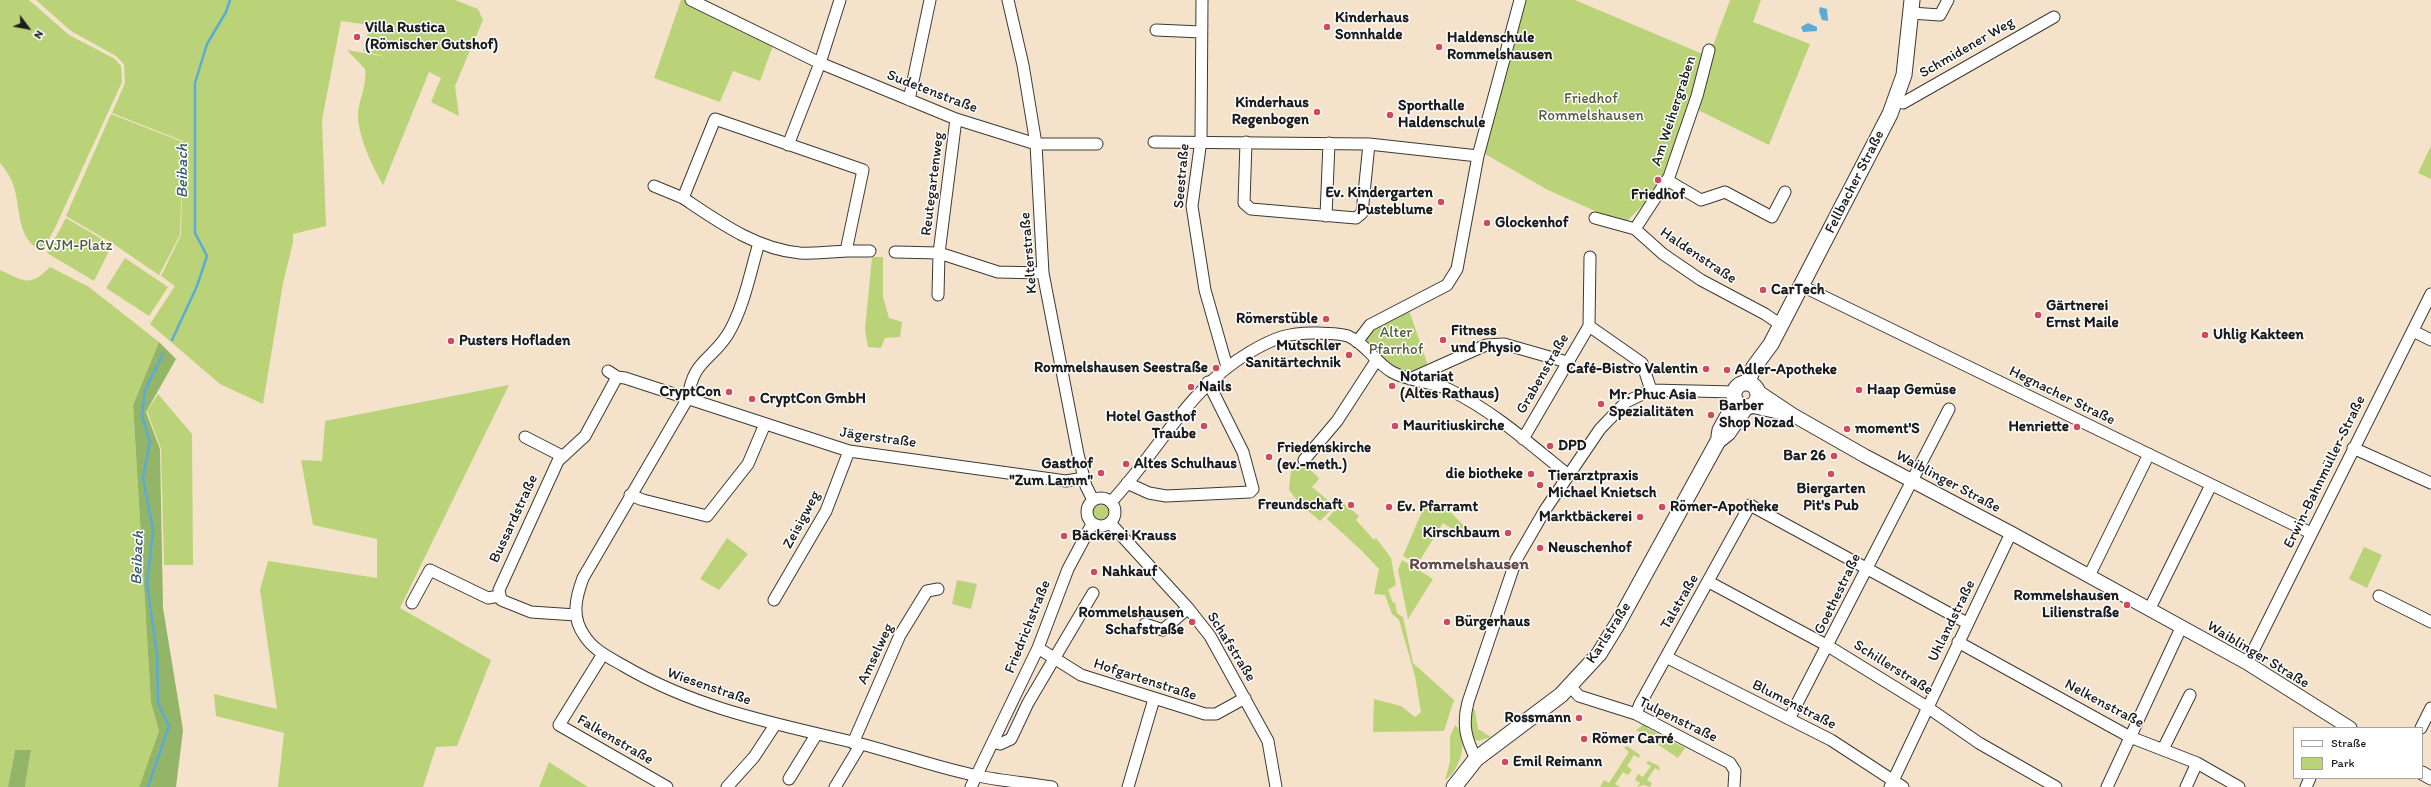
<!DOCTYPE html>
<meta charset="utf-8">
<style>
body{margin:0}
#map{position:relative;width:2431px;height:787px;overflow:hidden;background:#f4e3ca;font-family:Itim,sans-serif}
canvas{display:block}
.legend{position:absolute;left:2293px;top:727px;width:130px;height:52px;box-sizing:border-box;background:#fff;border:1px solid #a4a4a4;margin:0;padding:5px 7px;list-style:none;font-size:12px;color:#1c1c1c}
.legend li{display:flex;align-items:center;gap:8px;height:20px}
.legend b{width:20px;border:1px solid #a4a4a4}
.north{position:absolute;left:8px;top:8px;width:40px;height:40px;-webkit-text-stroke:3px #fff;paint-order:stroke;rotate:122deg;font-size:11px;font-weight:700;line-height:16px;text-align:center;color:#1c1c1c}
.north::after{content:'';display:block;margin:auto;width:14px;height:18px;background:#1c1c1c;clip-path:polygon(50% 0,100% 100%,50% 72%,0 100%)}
</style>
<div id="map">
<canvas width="2431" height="787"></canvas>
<ul class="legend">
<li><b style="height:5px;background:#fff"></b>Straße</li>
<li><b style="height:11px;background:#bad378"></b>Park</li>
</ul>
<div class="north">N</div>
</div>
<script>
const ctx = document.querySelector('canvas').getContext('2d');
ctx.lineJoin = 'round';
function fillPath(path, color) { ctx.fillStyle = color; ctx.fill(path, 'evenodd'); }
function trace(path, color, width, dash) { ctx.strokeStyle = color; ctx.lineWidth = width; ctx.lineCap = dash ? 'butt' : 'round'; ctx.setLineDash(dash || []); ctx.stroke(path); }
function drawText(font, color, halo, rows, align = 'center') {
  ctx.font = font + ' Itim,sans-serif'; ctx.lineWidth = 3; ctx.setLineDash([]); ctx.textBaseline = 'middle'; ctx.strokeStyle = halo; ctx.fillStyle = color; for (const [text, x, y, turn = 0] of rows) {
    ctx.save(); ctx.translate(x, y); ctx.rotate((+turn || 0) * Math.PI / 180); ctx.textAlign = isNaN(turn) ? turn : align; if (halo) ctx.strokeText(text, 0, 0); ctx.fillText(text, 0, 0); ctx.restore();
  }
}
fillPath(new Path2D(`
 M0,0H29L69,35L115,59L121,66L122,82L54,230L42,251C17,239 21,213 15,191C13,181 7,171 0,163Z
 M36,0H455L478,9L483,20L455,86L459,116L431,102L441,78L429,72L383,185C372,165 357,135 358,112C360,97 367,85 365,69L347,50L387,57L363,51L370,25L341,21L322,120L326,226L293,234V242L283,283L263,404L220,384L150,324L175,286L161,276L181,235L183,141L112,113L125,83L124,64L116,56L71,31Z
 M681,0H687L774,43L760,81L733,71L720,102L654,78Z
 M1524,0H1575L1705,55L1663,175L1647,201L1624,224L1548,190L1485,154Z
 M1730,0H1761L1753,22L1810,44L1769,145L1694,108L1711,51Z
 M111,114L183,142L180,235L159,275L112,243L66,216Z
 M2431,146V179L2418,173Z
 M66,218L112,245L94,281L47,253Z
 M872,257H883V297L889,318L902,322L900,337L885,338L881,348L868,347L865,330Z
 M125,258L168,287L149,316L106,288Z
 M50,267L89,287L159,342L133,405L151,703L159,731L139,787H25L31,751L15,750L8,787H0V270C25,281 29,288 50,267Z
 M1409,310L1428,366L1410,375C1392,366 1373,356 1365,338L1372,328Z
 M509,385L400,608L491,660L457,746L436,747L423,787H278L284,733L216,716L214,694L277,709L260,590L268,561L377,578V539L313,525L301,460L322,461L325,421Z
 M158,394L192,434L193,565H164L161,449L147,411Z
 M1302,462L1318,477L1319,479L1312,487L1335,506L1320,521L1299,503L1289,490L1291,469Z
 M1430,500L1442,503L1464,526L1460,534L1443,523L1417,565L1403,556L1426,502Z
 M1342,502L1359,516L1356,520L1374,540L1376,538L1391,558L1396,585L1388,590L1393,603L1395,602L1397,613L1403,617L1413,663L1454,700L1444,731L1373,732L1374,699L1401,706L1415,717L1421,712L1415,676L1399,620L1392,614L1385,595L1374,594L1379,569L1361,550L1327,519Z
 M1093 513a8 8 0 1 1 16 0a8 8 0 1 1-16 0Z
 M727,538L748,554L719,590L700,579Z
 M2364,547L2382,555L2367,588L2349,579Z
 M1402,560L1433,579L1408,619L1398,570Z
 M957,580L977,584L971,609L952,604Z
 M1471,707L1475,710L1478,729L1491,737L1478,741C1466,736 1471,718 1471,707Z
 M1644,724L1649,725L1647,728L1685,748L1678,758L1636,730Z
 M1455,725C1470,739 1460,771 1445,780L1450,762V737Z
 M1627,746L1640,755L1639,758L1634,755L1627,766L1632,770L1628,775L1623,772L1615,784L1620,787H1600L1604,780L1609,783L1629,752L1624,748Z
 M1648,761L1659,766L1660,771L1655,768L1647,780L1652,783L1650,787L1644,785L1637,787L1640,783L1635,780L1638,774L1643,777L1651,766L1646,763Z
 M549,762L588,787H539Z`), '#bad378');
fillPath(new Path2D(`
 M159,342L176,359L146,412L160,449L163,608L183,730L176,787H139L159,731L151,703L133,405Z
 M15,750H31L25,787H8Z`), '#93b568');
fillPath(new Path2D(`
 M1820,7L1827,9L1828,21L1822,20L1819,11Z
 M1808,23L1817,27V31L1803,32L1801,27Z`), '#5cabd6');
trace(new Path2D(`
 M172,340L197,286L207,256L195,233V83L207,44L226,12L230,0
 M148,787L169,726L158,703L157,654L147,584L153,530L143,478L150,441L142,416L145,390L163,354`), '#5cabd6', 2.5);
const minor = new Path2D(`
 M691,0L820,63L956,119L1036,144H1097
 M1008,0L1023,65L1036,144L1043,273L1078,454L1086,486L1093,500
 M1202,0L1201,140L1192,206L1205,290L1227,367
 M1911,13L1940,15L1948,0
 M1156,30L1201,32
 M909,100L930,0
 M1895,100L1903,103L2054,17
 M715,119L863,170L846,251C831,252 815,254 800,253C756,249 719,222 683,198Z
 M1154,142L1369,144L1478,156
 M1246,142L1244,203L1251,209L1356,218L1362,213L1369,144
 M788,145L820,63L840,0
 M1667,180L1701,200L1725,192L1772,217L1785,192
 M654,186L683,198
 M1326,216L1329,143
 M1595,218L1635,229L1663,254L1701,280L1765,314L1781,325
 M1635,229L1669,177L1697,96L1709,50
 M759,243C750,273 744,307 728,334C711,361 693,360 688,398L583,578C576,597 571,617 584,635C593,650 610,658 624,666C699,710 778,724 861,744C900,754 938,768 978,776C1002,781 1028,783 1052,787
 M846,251H870
 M895,252L939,253L998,272L1043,273
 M1590,257L1589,326L1642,363L1651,390
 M1800,285L2311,533
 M938,295L939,253L956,119
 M2413,331L2431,340
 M1357,342L1370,325L1447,285L1457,269L1478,156L1520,0
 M608,371L617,377L625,378L849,451L1066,481L1084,478
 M1410,379L1486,345L1504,344L1567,362
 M525,437L562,456
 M1523,439L1589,326
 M2353,448L2431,483
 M1304,460L1337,421L1376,361
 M1127,483L1149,493L1166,496L1250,492L1253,489L1243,452L1208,382
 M630,495L643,500L707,516L748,464L765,424
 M1087 512a14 14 0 1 1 28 0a14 14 0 1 1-28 0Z
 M1111,502C1159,451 1187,389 1250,352C1274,338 1289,332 1318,333C1328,334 1338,333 1348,336C1365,343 1376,363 1392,372C1410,382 1431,381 1450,390C1493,411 1530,444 1567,474
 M1110,523L1188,608L1210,636L1268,741L1276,787
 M2089,576L2149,454
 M1709,582L1828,646L1927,707L1979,743L2056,787
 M2379,596L2431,622
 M774,600L826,511L849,451
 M412,603L430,570L488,598L499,596
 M2149,610L2211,485
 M576,615L531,612L501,600L499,590L558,461L585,436L617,377
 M1145,624L1163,630L1188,608
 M1958,642L2130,737L2197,763L2239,787
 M1038,648L1081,675L1205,714H1216L1245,698
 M603,654L559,725L667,787
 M1666,657L1831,740L1903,787
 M2247,663L2431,294
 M1570,686L1579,696L1636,714L1730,763L1735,771L1734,787
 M1636,714L1640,704L1750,505L1967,623
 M1789,719L1949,409
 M2421,728L2431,708
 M993,742L1000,744L1011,739L1028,703L1093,593
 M853,743L900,635L927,591L938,589
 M2163,749L2190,695
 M1476,759C1466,739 1462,725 1468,702L1516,560L1545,510L1600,429L1626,402L1651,390L1734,392
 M789,779L816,735
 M727,787L754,757L775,725
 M835,787L861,744
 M971,787L1038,648L1068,569L1092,524
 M1128,787L1154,699
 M1890,787L2011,533
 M2107,787L2181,628
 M2186,787L2197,763
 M2306,787L2310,778`);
const tertiary = new Path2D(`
 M1757,391L1793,415L1865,456L2011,533L2247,663L2350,728
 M1751,406L1791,415
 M2422,773L2431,778`);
const secondary = new Path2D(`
 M1747,383L1754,367L1771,344L1890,114L1904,75L1912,0
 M1734 395a12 12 0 1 1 24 0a12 12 0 1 1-24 0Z
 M1719,436L1720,430L1736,401
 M1454,787L1476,759L1561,695L1599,654L1618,623L1718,441L1728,433L1746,407`);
trace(minor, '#3c3a36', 13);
trace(tertiary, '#3c3a36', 15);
trace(secondary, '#3c3a36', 17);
trace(minor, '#fff', 11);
trace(tertiary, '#fff', 13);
trace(secondary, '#fff', 15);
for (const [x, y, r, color] of [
 [1327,27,4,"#d1495b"],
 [357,37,4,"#d1495b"],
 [1439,47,4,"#d1495b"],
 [1317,112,4,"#d1495b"],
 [1390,115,4,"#d1495b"],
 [1658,180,4,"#d1495b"],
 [1441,202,4,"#d1495b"],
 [1487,223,4,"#d1495b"],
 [1763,290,4,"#d1495b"],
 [2038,315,4,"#d1495b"],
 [1326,319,4,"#d1495b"],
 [2205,335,4,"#d1495b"],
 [1443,340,4,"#d1495b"],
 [451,341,4,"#d1495b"],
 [1349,355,4,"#d1495b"],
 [1216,368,4,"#d1495b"],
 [1706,369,4,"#d1495b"],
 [1727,370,4,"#d1495b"],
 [1392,386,4,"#d1495b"],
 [1191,387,4,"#d1495b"],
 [1859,390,4,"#d1495b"],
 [729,392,4,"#d1495b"],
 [752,399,4,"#d1495b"],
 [1601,404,4,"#d1495b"],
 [1711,415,4,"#d1495b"],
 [1204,426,4,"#d1495b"],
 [1395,426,4,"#d1495b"],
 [2077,427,4,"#d1495b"],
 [1847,429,4,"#d1495b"],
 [1550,446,4,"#d1495b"],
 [1834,456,4,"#d1495b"],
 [1269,457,4,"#d1495b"],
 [1126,464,4,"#d1495b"],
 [1101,473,4,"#d1495b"],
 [1531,474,4,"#d1495b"],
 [1831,474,4,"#d1495b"],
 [1540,485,4,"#d1495b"],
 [1351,505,4,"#d1495b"],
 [1389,507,4,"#d1495b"],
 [1662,507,4,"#d1495b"],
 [1640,517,4,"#d1495b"],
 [1508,533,4,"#d1495b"],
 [1064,536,4,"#d1495b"],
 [1540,548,4,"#d1495b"],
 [1094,572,4,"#d1495b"],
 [2127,605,4,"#d1495b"],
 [1192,622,4,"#d1495b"],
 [1447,622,4,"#d1495b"],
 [1579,718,4,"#d1495b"],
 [1584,739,4,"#d1495b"],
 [1505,762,4,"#d1495b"]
]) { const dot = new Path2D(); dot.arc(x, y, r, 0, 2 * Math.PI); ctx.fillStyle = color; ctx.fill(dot); trace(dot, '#fff', 1.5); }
drawText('bold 15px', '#1c1c1c', '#fff', [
 ["Kinderhaus",1335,18],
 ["Sonnhalde",1335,35],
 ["Villa Rustica",365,28],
 ["(Römischer Gutshof)",365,45],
 ["Haldenschule",1447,38],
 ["Rommelshausen",1447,55],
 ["Kinderhaus",1309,103,"right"],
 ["Regenbogen",1309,120,"right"],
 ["Sporthalle",1398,106],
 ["Haldenschule",1398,123],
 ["Ev. Kindergarten",1433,193,"right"],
 ["Pusteblume",1433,210,"right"],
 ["Friedhof",1658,195,"center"],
 ["Glockenhof",1495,223],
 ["CarTech",1771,290],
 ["Gärtnerei",2046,306],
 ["Ernst Maile",2046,323],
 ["Römerstüble",1318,319,"right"],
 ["Fitness",1451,331],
 ["und Physio",1451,348],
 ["Uhlig Kakteen",2213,335],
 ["Pusters Hofladen",459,341],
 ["Mutschler",1341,346,"right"],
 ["Sanitärtechnik",1341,363,"right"],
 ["Rommelshausen Seestraße",1208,368,"right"],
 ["Café-Bistro Valentin",1698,369,"right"],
 ["Adler-Apotheke",1735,370],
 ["Notariat",1400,377],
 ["(Altes Rathaus)",1400,394],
 ["Nails",1199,387],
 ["Haap Gemüse",1867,390],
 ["CryptCon",721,392,"right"],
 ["Mr. Phuc Asia",1609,395],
 ["Spezialitäten",1609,412],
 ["CryptCon GmbH",760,399],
 ["Barber",1719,406],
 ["Shop Nozad",1719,423],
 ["Hotel Gasthof",1196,417,"right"],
 ["Traube",1196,434,"right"],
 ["Mauritiuskirche",1403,426],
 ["Henriette",2069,427,"right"],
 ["moment'S",1855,429],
 ["DPD",1558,446],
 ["Friedenskirche",1277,448],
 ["(ev.-meth.)",1277,465],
 ["Bar 26",1826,456,"right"],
 ["Gasthof",1093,464,"right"],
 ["\"Zum Lamm\"",1093,481,"right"],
 ["Altes Schulhaus",1134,464],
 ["die biotheke",1523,474,"right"],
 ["Tierarztpraxis",1548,476],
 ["Michael Knietsch",1548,493],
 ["Biergarten",1831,489,"center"],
 ["Pit's Pub",1831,506,"center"],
 ["Freundschaft",1343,505,"right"],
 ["Ev. Pfarramt",1397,507],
 ["Römer-Apotheke",1670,507],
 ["Marktbäckerei",1632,517,"right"],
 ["Kirschbaum",1500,533,"right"],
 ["Bäckerei Krauss",1072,536],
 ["Neuschenhof",1548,548],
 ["Nahkauf",1102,572],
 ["Rommelshausen",2119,596,"right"],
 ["Lilienstraße",2119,613,"right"],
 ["Rommelshausen",1184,613,"right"],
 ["Schafstraße",1184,630,"right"],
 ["Bürgerhaus",1455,622],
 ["Rossmann",1571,718,"right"],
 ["Römer Carré",1592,739],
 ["Emil Reimann",1513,762]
], 'left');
drawText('15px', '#1c1c1c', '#fff', [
 ["Schmidener Weg",1967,48,-30],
 ["Sudetenstraße",932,92,21],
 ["Am Weihergraben",1674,111,-72],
 ["Seestraße",1182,176,-85],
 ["Fellbacher Straße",1855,182,-63],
 ["Reutegartenweg",933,184,-83],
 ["Kelterstraße",1029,253,-95],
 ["Haldenstraße",1698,256,34],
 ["Grabenstraße",1543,374,-60],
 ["Hegnacher Straße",2062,396,26],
 ["Jägerstraße",878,438,8],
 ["Erwin-Bahnmüller-Straße",2325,472,-64],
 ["Waiblinger Straße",1948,482,28],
 ["Bussardstraße",514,519,-65],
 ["Zeisigweg",802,520,-62],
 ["Goethestraße",1838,594,-64],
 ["Talstraße",1680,602,-60],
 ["Uhlandstraße",1952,621,-64],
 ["Friedrichstraße",1028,627,-68],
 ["Karlstraße",1609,633,-57],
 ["Schafstraße",1231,647,58],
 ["Amselweg",876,654,-65],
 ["Waiblinger Straße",2258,655,31],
 ["Schillerstraße",1893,668,32],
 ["Hofgartenstraße",1145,680,18],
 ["Wiesenstraße",709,687,19],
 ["Nelkenstraße",2104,704,28],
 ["Blumenstraße",1794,705,27],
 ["Tulpenstraße",1678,720,26],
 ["Falkenstraße",615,740,30]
]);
drawText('15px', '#535c3c', '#fff', [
 ["Friedhof",1591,99],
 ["Rommelshausen",1591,116],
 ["CVJM-Platz",74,246],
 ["Alter",1396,333],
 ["Pfarrhof",1396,350]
]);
drawText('italic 16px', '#395c70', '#fff', [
 ["Beibach",183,171,-90],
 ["Beibach",138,558,-88]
]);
drawText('bold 17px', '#654a45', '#fff', [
 ["Rommelshausen",1469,565]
]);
</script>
